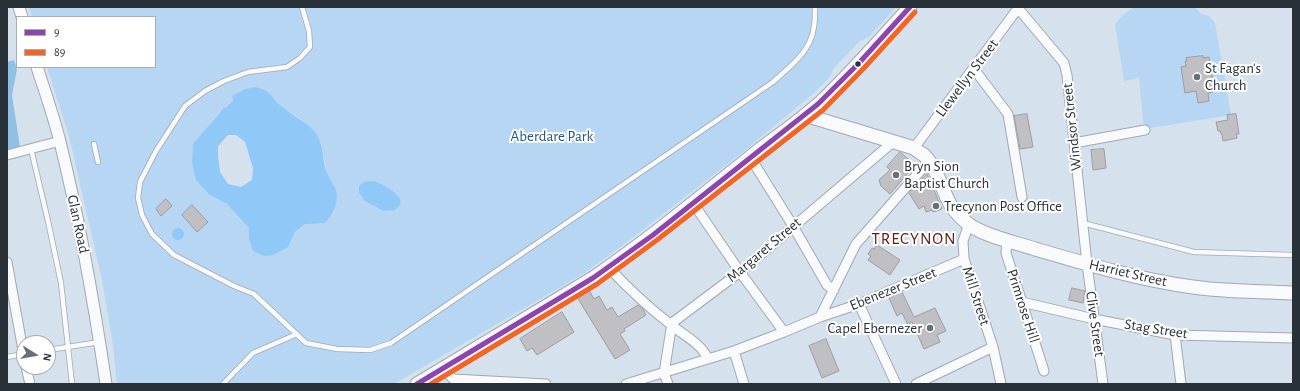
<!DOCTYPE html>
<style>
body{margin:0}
#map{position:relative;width:1300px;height:391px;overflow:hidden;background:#d5e1ec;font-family:"Alegreya Sans",sans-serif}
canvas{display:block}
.frame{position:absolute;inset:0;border:8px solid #283138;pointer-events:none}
.legend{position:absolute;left:16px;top:16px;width:140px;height:52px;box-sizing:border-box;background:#fff;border:1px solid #a9adaf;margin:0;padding:5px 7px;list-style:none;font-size:12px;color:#283138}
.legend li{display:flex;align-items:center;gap:8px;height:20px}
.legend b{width:20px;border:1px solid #a9adaf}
.north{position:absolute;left:16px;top:335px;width:40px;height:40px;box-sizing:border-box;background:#fff;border:1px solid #a9adaf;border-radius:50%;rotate:101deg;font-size:11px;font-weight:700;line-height:16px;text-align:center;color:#283138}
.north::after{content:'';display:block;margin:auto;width:14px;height:18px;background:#656f77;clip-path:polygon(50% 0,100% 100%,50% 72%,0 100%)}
</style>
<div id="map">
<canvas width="1300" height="391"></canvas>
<div class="frame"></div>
<ul class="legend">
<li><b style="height:5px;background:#8e44ad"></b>9</li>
<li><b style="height:5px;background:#f26522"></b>89</li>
</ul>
<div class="north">N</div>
</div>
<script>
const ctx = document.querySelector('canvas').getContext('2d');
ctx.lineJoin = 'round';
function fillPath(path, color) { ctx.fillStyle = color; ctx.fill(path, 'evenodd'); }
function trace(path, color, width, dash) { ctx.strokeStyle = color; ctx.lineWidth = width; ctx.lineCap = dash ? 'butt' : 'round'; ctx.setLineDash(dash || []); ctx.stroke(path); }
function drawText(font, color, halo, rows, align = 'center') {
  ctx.font = font + ' "Alegreya Sans",sans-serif'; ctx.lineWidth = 4; ctx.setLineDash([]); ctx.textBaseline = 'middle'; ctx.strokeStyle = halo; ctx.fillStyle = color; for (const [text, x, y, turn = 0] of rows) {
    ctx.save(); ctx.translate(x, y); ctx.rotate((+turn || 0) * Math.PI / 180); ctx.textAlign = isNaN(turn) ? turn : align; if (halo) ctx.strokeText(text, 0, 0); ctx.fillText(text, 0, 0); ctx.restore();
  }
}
fillPath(new Path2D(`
 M29,7H896L869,37L860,41L833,69L830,77L814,93L743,152L622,246L583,274L394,384H117L113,345L102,280L69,136L47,67H155V17H32ZM255,87L273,97L280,106L302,120L321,142L326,170L305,224L295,232L288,247L249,239V228L227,204L210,195L207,128L223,108H227L233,99L232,96L245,89ZM395,194L398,196L400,202L387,210L364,198Z
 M1134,7H1195L1201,14L1209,16L1215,23L1231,115L1144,129L1139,78L1124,81L1115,24L1124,14Z`), '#b6d6f3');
fillPath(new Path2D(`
 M14,60L17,69L12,95L20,147L7,150V62Z`), '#91c0e7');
fillPath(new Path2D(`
 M255,87C273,91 270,97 281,106C292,115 303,120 313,130C325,143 321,155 326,170C328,179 337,187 337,195C337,206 332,215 325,223L305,224L295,232L288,247L273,255L264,256L253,251L249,239V228L227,204L210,195L196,180L192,162L193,144L218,115L223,108L227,107L233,100L232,96L245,89ZM228,135H236L245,142L253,168L252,180L241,187L228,184L220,172L218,156V146Z
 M369,181C371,182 373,181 375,181C375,181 380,184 381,184C388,188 410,199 396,209C393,212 388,209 384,211L363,200V198L359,193V186L364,182Z
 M172 234a6 6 0 1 1 12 0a6 6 0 1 1-12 0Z`), '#90c8f8');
const building = new Path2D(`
 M1203,56V58L1209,57L1214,88H1212L1213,92L1208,93L1209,101L1198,103L1196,91L1185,93L1181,67L1186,66L1185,61H1187L1186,58Z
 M1027,114L1033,147L1020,149L1014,116Z
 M1236,114L1239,134H1236L1237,138L1223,141L1222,134H1221L1220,131H1218L1216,122L1228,120L1227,115Z
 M1104,149L1106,168L1093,170L1091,150Z
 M900,152L915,165L890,194L881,186L879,180L890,170L887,167Z
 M927,174L942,209L933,212L932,210L926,212L924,206L919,209L909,193Z
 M166,199L172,206L161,216L156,209Z
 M192,205L208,222L197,232L182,215Z
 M877,245L900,260L890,275L868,260L871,256L868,254L872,248L874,249Z
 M1072,288L1085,291L1083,303L1069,300Z
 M589,290L594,299L599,296L607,310L612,307L618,317L638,305L643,309L646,315L624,329L625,331L620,334L630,350L615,359L577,297Z
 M902,292L914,317L935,308L946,331L937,335L940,342L924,349L912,322L908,325L902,313L897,316L889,298Z
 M562,312L574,332L537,355L532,348L527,351L520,339Z
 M826,339L839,371L822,378L809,346Z`);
fillPath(building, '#c0c0c4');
trace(building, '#9d9da1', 1);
const service = new Path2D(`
 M302,7L309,31L310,47L300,58L287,67L248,72L224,81L205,91L185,106L156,151L140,182L138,198L142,215L152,234L174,255L234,286L254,294L306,343L337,349L370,350L391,343L773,82C786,70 803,57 810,41C815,30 815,18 815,7
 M94,144L98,162
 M31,149L48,221L61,283L72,384
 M1083,223L1194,252L1293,255
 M48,350L100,342
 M7,357L24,354
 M223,384L253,353L297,334`);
const minor = new Path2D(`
 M1017,7L1064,63L1067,75L1087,264L1103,384
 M974,69L1008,114L1022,197
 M1074,143L1145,130
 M914,148L1019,7
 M7,155L60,141
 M750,157L793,226L827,285L834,290
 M693,203L740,272L784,332
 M969,224L963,241L964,259L993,347L1001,384
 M1007,240L1006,253L1044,371
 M7,262L24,356
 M609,268C628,288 648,307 670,324C683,335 701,343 708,359
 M1022,302L1094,319L1175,335L1293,338
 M859,304L896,384
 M820,317L859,304L964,259
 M1175,335L1181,384
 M734,351L744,384
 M26,367L30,384
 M443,368L453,379L546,384
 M626,384L734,351L784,332L820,317L856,244L929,161
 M668,384L664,373L672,323L740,272L893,142
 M916,384L993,347`);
const tertiary = new Path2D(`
 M19,7L22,17
 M37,67C45,92 54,117 60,142C80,222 94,303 106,384`);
const secondary = new Path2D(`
 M805,115L914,148C917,151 921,153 924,155C936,167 940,183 947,198C951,208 959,216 967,223C981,235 1017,243 1035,249C1086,264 1140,280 1193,287C1226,292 1260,291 1293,293
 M417,384L593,278C647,241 698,199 749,158C775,137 804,119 827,96C856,67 883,37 910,7`);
trace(service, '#a0a9b2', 6);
trace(minor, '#a0a9b2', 11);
trace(tertiary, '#a0a9b2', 13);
trace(secondary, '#a0a9b2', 15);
trace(service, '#f9fafc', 4.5);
trace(minor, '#f9fafc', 9);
trace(tertiary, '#f9fafc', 11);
trace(secondary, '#f9fafc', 13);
trace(new Path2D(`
 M417,384L593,278L653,235L818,104L859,63L910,7`), '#8e44ad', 5);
trace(new Path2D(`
 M431,384L597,284L657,240L823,110L864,68L915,12`), '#f26522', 5);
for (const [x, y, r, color] of [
 [858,64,3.5,"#283138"],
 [1197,77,4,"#656f77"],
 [896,175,4,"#656f77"],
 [936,206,4,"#656f77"],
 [930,328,4,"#656f77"]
]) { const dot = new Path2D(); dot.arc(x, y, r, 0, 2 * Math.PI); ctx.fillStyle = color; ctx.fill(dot); trace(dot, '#fff', 1.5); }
drawText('15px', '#283138', '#fff', [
 ["St Fagan's",1205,68],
 ["Church",1205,85],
 ["Bryn Sion",904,166],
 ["Baptist Church",904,183],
 ["Trecynon Post Office",944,206],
 ["Capel Ebernezer",922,328,"right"]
], 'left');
drawText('15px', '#283138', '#fff', [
 ["Llewellyn Street",967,78,-53],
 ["Windsor Street",1072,127,-96],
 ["Glan Road",78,224,78],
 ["Margaret Street",764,250,-40],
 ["Harriet Street",1128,273,13],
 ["Ebenezer Street",893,289,-22],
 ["Mill Street",976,296,72],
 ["Primrose Hill",1023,306,72],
 ["Clive Street",1095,324,82],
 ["Stag Street",1156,329,9]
]);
drawText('15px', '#225781', '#fff', [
 ["Aberdare Park",552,136]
]);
ctx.letterSpacing = '1px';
drawText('17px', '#632012', '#fff', [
 ["TRECYNON",914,239]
]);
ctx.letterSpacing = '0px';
</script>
